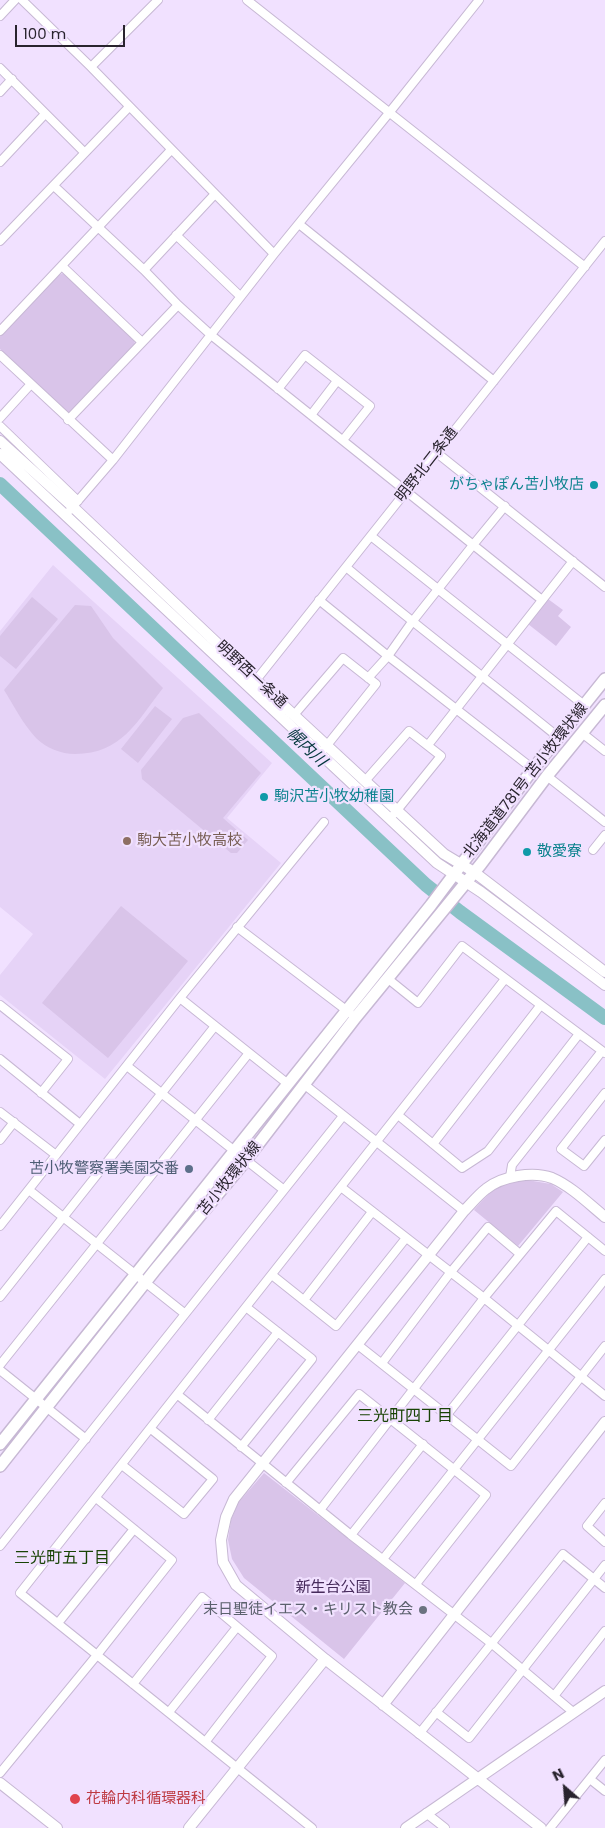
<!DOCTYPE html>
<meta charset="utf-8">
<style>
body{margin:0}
#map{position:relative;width:605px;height:1828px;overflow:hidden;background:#f1e1ff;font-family:Poppins,sans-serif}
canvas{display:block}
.north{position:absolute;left:540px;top:1763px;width:50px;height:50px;-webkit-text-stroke:4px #f1e1ff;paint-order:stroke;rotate:333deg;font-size:14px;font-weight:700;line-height:20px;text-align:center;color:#29242e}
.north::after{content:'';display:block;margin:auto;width:18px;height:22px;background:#29242e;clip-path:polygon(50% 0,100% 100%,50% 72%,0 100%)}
.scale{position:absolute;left:15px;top:25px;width:110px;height:22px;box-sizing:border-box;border:2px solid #29242e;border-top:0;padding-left:6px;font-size:15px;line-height:18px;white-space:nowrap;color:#29242e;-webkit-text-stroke:4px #f1e1ff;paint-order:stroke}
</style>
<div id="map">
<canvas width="605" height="1828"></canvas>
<div class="north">N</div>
<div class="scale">100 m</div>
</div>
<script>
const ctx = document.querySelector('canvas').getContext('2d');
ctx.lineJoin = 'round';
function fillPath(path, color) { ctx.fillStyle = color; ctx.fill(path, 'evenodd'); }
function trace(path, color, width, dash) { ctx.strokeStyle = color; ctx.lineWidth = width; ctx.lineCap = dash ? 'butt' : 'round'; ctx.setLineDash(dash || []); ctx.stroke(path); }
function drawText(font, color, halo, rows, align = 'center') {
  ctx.font = font + ' Poppins,"Noto Sans JP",sans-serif'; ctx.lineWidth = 4.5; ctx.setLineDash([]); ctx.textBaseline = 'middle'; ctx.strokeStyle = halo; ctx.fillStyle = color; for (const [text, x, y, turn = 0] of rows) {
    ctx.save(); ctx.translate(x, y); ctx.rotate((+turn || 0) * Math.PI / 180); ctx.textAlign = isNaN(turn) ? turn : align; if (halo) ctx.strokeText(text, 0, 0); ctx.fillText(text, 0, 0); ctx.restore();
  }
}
fillPath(new Path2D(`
 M53,565L272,763L227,818L281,863L105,1079L0,995V975L33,934L0,907V631Z`), '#e6d3f7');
fillPath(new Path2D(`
 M64,273L134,340L135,344L70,413L66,412L0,349V336L59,275Z
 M32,597L58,619L16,669L0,656V636Z
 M548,599L563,610L558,616L571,627L556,646L528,624Z
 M75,605L91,606L113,638L163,688C137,721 122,754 75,754C61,754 46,748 36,738C23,724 14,706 4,690Z
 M155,706L172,719L138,763L121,749Z
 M199,713L261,773L223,818L248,840L237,853H231L142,779L141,770L183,718Z
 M121,906L188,961L108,1058L42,1003Z
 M527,1180L551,1184L563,1192L518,1246L474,1210C492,1189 499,1183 527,1180Z
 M264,1473L405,1583L344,1659L244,1578L232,1559L228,1540L231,1520L238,1503Z`), '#d9c4e9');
trace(new Path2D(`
 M0,484L426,885L460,912L605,1018`), '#89c1c6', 14);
const minor = new Path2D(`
 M22,0L91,67L274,254
 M247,0L585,267
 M0,16L15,0
 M91,67L158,0
 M0,68L84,152
 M0,92L12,79
 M0,162L45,114
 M54,186L144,270L178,305L211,335L542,600
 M299,224L494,381
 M176,235L240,296
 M0,241L129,107
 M62,266L142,342
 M144,270L214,195
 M0,331L171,150
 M0,355L113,460
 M278,389L305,355L370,406L343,440
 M311,415L337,381
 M0,418L31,384
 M68,420L178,305
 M0,426L78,501
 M437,453L605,587
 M70,510L113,460L274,254L389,113L479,0
 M371,536L584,705
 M346,567C415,625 488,680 558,737
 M319,600L388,656L533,769
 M368,678L388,656L412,622L473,545L505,506
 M253,684L605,241
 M294,715L343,658L376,684L324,749
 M582,733L605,751
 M428,745L573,561
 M547,776L605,822
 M365,781L409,731L441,756L394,814
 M593,850L605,835
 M237,927L350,1013
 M387,978L418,1003L462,946L605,1053
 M180,998L288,1084
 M0,1005L68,1059L41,1093
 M0,1059L80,1124
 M127,1066L284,1190
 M305,1085L464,1211
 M605,1093L561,1149L584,1166L605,1140
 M0,1112L56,1155
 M398,1115L462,1168L488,1151L579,1034
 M0,1140L14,1122
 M433,1144L540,1006
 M510,1177L512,1165L602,1051
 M341,1187L484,1298L605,1396
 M29,1190L184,1313
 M0,1226L180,998L324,822
 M272,1275L336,1326L406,1238
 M0,1297L215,1026
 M304,1300L372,1212
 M358,1345L511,1466L605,1346
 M382,1363L450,1273L488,1227L520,1254
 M0,1365L249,1053
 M0,1370L86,1439
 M178,1395L351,1535L491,1643L573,1712
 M446,1416L588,1237
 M208,1420L278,1332
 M241,1447L312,1359L246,1307
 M122,1465L184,1514L213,1479L151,1429
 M286,1483L359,1394L486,1495L416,1584
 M605,1503L587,1526L605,1542
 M320,1510L484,1298L556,1211L605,1251
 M351,1535L423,1444
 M0,1546L343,1116
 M383,1559L605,1279
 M58,1623L134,1529
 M133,1684L202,1597L272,1656L206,1741
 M554,1696L605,1631
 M169,1712L237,1627
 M436,1712L469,1738L605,1565
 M419,1734L563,1554L605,1588
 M0,1773L97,1655L172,1560L96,1498
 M590,1779L605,1791
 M426,1813L445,1828
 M312,1828L20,1593L505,979
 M550,1828L605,1760`);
const tertiary = new Path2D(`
 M0,441L73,507L256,680L444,854L474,872L605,972
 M0,454L437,863L481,892L605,985
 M383,1705L605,1422
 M0,1783L57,1828
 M189,1828L325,1659
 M406,1828L605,1691
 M541,1828L325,1659L236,1585L223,1562L221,1540L226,1517L234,1499L464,1211C471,1204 478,1195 486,1189C502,1176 533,1171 552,1178C571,1186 589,1204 605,1217`);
const secondary = new Path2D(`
 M0,1444L431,905L533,769L605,679
 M0,1466L155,1270L246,1160L356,1017L481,864L547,776L605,705`);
trace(minor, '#c7b8d4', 10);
trace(tertiary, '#c7b8d4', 12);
trace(secondary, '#c7b8d4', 14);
trace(minor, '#fff', 8);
trace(tertiary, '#fff', 10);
trace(secondary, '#fff', 11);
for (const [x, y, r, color] of [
 [594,485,5,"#0f9aa8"],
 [264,797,5,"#0f9aa8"],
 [127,841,5,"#8d6e63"],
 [527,852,5,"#0f9aa8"],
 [189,1169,5,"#5c6f8a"],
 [423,1610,5,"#6b7280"],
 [75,1799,6,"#e0444e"]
]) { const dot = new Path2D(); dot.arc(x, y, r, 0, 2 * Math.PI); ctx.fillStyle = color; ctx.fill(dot); trace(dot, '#f1e1ff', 2); }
drawText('15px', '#29242e', '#f1e1ff', [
 ["明野北二条通",427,465,-52],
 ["明野西一条通",251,675,43],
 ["北海道道781号 苫小牧環状線",526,781,-52],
 ["苫小牧環状線",230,1179,-51]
]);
drawText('15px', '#0d838f', '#f1e1ff', [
 ["がちゃぽん苫小牧店",584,485,"right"],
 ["駒沢苫小牧幼稚園",274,797],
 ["敬愛寮",537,852]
], 'left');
drawText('15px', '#785e54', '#f1e1ff', [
 ["駒大苫小牧高校",137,841]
], 'left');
drawText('15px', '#4e5e75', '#f1e1ff', [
 ["苫小牧警察署美園交番",179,1169]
], 'right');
drawText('15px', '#472b5c', '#f1e1ff', [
 ["新生台公園",333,1588]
]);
drawText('15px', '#5b616d', '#f1e1ff', [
 ["末日聖徒イエス・キリスト教会",413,1610]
], 'right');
drawText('15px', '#be3a42', '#f1e1ff', [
 ["花輪内科循環器科",86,1799]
], 'left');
drawText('italic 16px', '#00353a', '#f1e1ff', [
 ["幌内川",306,748,43]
]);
drawText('16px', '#184305', '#f1e1ff', [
 ["三光町四丁目",405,1417],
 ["三光町五丁目",62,1559]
]);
</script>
